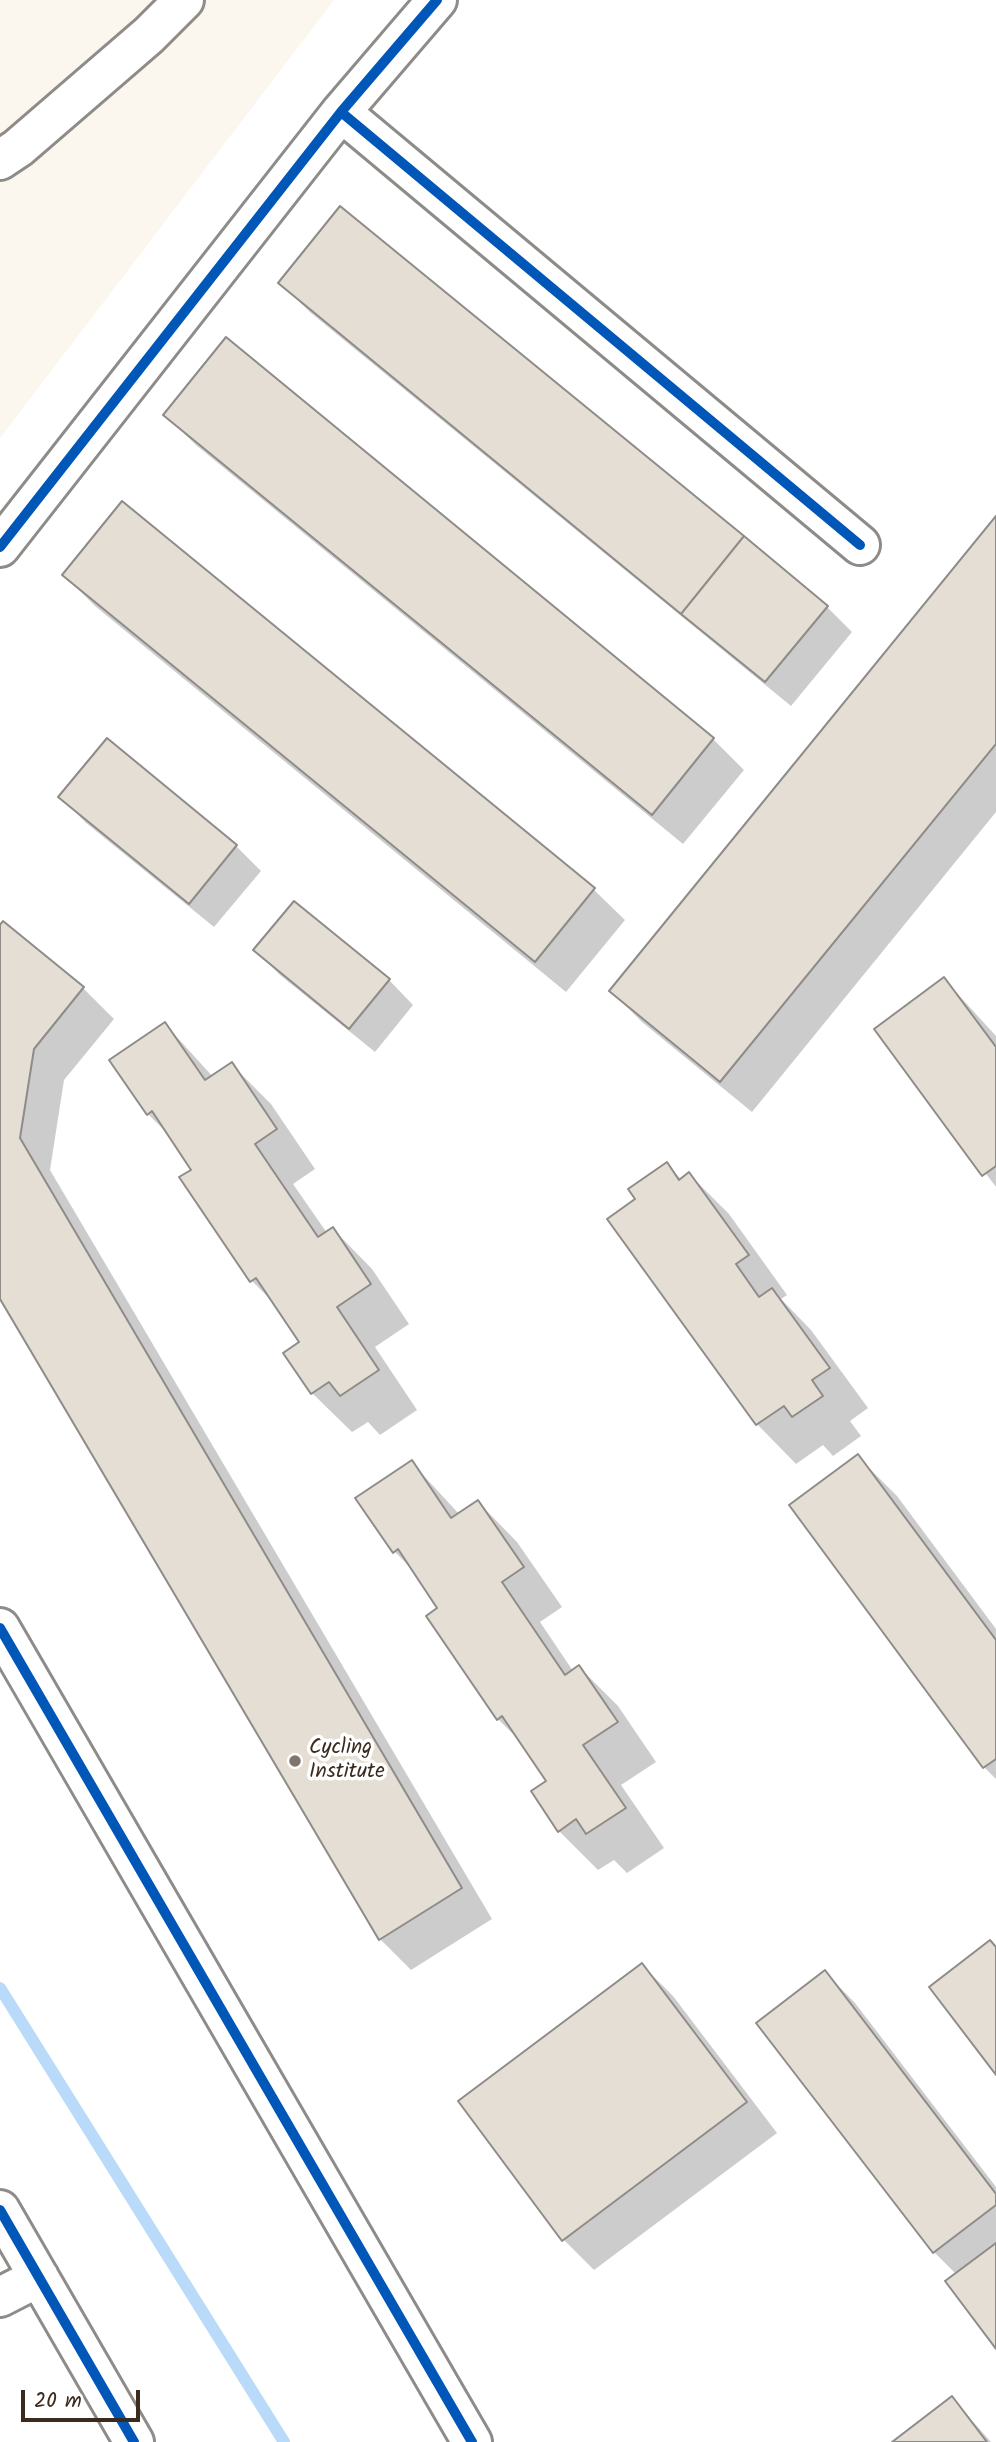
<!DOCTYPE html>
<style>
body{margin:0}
#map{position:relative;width:996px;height:2442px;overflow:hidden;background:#fff;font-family:Kalam,sans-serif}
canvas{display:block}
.scale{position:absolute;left:21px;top:2390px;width:119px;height:32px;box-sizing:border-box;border:4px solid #3b2a1e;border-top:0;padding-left:9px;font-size:21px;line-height:24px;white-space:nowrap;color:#3b2a1e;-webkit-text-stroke:5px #fff;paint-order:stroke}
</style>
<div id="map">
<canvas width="996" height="2442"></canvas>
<div class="scale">20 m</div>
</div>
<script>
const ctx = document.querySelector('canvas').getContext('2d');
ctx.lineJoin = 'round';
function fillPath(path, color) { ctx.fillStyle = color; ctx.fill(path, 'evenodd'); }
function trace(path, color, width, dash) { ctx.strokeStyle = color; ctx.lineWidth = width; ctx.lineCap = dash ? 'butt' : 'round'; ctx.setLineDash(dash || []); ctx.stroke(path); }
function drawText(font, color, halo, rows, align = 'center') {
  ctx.font = font + ' Kalam,sans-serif'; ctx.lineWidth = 7; ctx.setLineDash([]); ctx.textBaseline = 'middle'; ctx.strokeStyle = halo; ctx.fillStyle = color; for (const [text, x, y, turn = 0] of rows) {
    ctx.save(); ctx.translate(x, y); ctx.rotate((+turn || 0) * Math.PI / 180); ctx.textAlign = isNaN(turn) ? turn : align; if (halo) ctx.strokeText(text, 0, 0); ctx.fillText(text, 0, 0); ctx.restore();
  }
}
fillPath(new Path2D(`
 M0,0H334L0,438Z`), '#fbf6ee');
fillPath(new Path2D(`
 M340,208L827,607L852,632L791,706L311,313L280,283Z
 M165,415L713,739L744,770L683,844L196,445Z
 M122,504L594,890L625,920L566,992L95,606L64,575Z
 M996,519V812L752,1112L642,1022L611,991Z
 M107,740L236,846L261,871L214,927L85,822L61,797Z
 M3,924L83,988L114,1019L64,1080L50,1170L492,1919L411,1970L380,1939L0,1295V928Z
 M255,950L389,980L413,1005L375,1052L280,975Z
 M944,979L996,1036V1187L876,1029Z
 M165,1024L213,1077L231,1064L271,1104L315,1169L293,1184L327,1233L333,1229L372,1269L409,1324L375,1347L417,1410L380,1435L368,1422L352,1432L312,1393L302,1343L276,1305L251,1280L194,1170L170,1136L148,1114Z
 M666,1164L682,1180L689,1174L729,1214L787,1295L781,1299L811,1330L868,1408L850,1421L861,1436L833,1456L823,1445L796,1464L757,1424L638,1200Z
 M858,1457L897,1496L996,1629V1779L984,1767Z
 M411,1462L460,1515L478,1502L517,1542L562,1607L540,1622L573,1671L579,1667L618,1706L656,1762L621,1785L664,1848L627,1873L614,1860L598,1870L559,1831L548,1781L523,1744L498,1719L440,1608L417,1574L394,1551Z
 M642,1965L673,1996L777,2133L594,2270L563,2239Z
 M825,1972L855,2003L996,2187V2346L957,2275L934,2252Z
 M952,2398L991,2442H895Z`), '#0003');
trace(new Path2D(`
 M0,1988L284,2442`), '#b9daf9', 12);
const building = new Path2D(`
 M340,206L744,536L681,614L278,283Z
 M226,337L714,738L652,815L163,415Z
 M122,501L595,888L535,962L62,575Z
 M996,516V744L720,1082L609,991Z
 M744,536L828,606L765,682L681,614Z
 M107,738L237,845L189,904L58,797Z
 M294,901L390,979L349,1029L253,950Z
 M3,921L84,987L34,1049L20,1138L462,1888L379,1940L0,1299V925Z
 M944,977L996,1047V1166L982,1176L874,1029Z
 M165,1022L205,1080L232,1062L277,1129L255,1144L318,1237L333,1227L371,1284L337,1307L379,1370L340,1396L329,1382L311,1394L283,1353L299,1342L256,1278L250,1282L179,1177L191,1170L152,1111L147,1115L109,1060Z
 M667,1162L679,1180L689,1172L749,1255L736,1264L759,1297L772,1288L830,1368L812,1380L823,1396L792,1417L784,1406L756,1425L607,1219L635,1199L628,1189Z
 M858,1454L996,1640V1759L983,1768L789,1505Z
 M412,1460L451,1518L478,1500L524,1567L502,1582L565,1675L579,1665L618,1722L583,1745L626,1808L586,1834L576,1819L558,1832L531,1791L546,1781L502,1716L497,1720L426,1616L437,1608L398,1549L393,1553L355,1498Z
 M990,1940L996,1947V2075L929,1987Z
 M642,1963L747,2102L562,2241L458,2101Z
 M825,1970L996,2194V2205L933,2253L756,2023Z
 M996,2243V2349L945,2281Z
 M952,2396L987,2442H892Z`);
fillPath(building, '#e4ded5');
trace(building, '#8e8b88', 2);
const minor = new Path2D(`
 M341,112L860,545
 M0,160L18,148L149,35L184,0
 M0,547L341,112L437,0
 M0,1628L472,2442
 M0,2210L134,2442
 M0,2297L39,2277`);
trace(minor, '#8e8b88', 44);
trace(minor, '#fff', 38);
trace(new Path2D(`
 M341,112L860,545
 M0,547L341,112L437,0
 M0,1628L472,2442
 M0,2210L134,2442`), '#0057b8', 10);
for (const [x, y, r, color] of [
 [295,1761,7,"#80756d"]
]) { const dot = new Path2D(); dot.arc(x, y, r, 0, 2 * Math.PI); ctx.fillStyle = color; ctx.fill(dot); trace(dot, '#fff', 2.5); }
drawText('21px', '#3b2a1e', '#fff', [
 ["Cycling",309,1749],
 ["Institute",309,1773]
], 'left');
</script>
